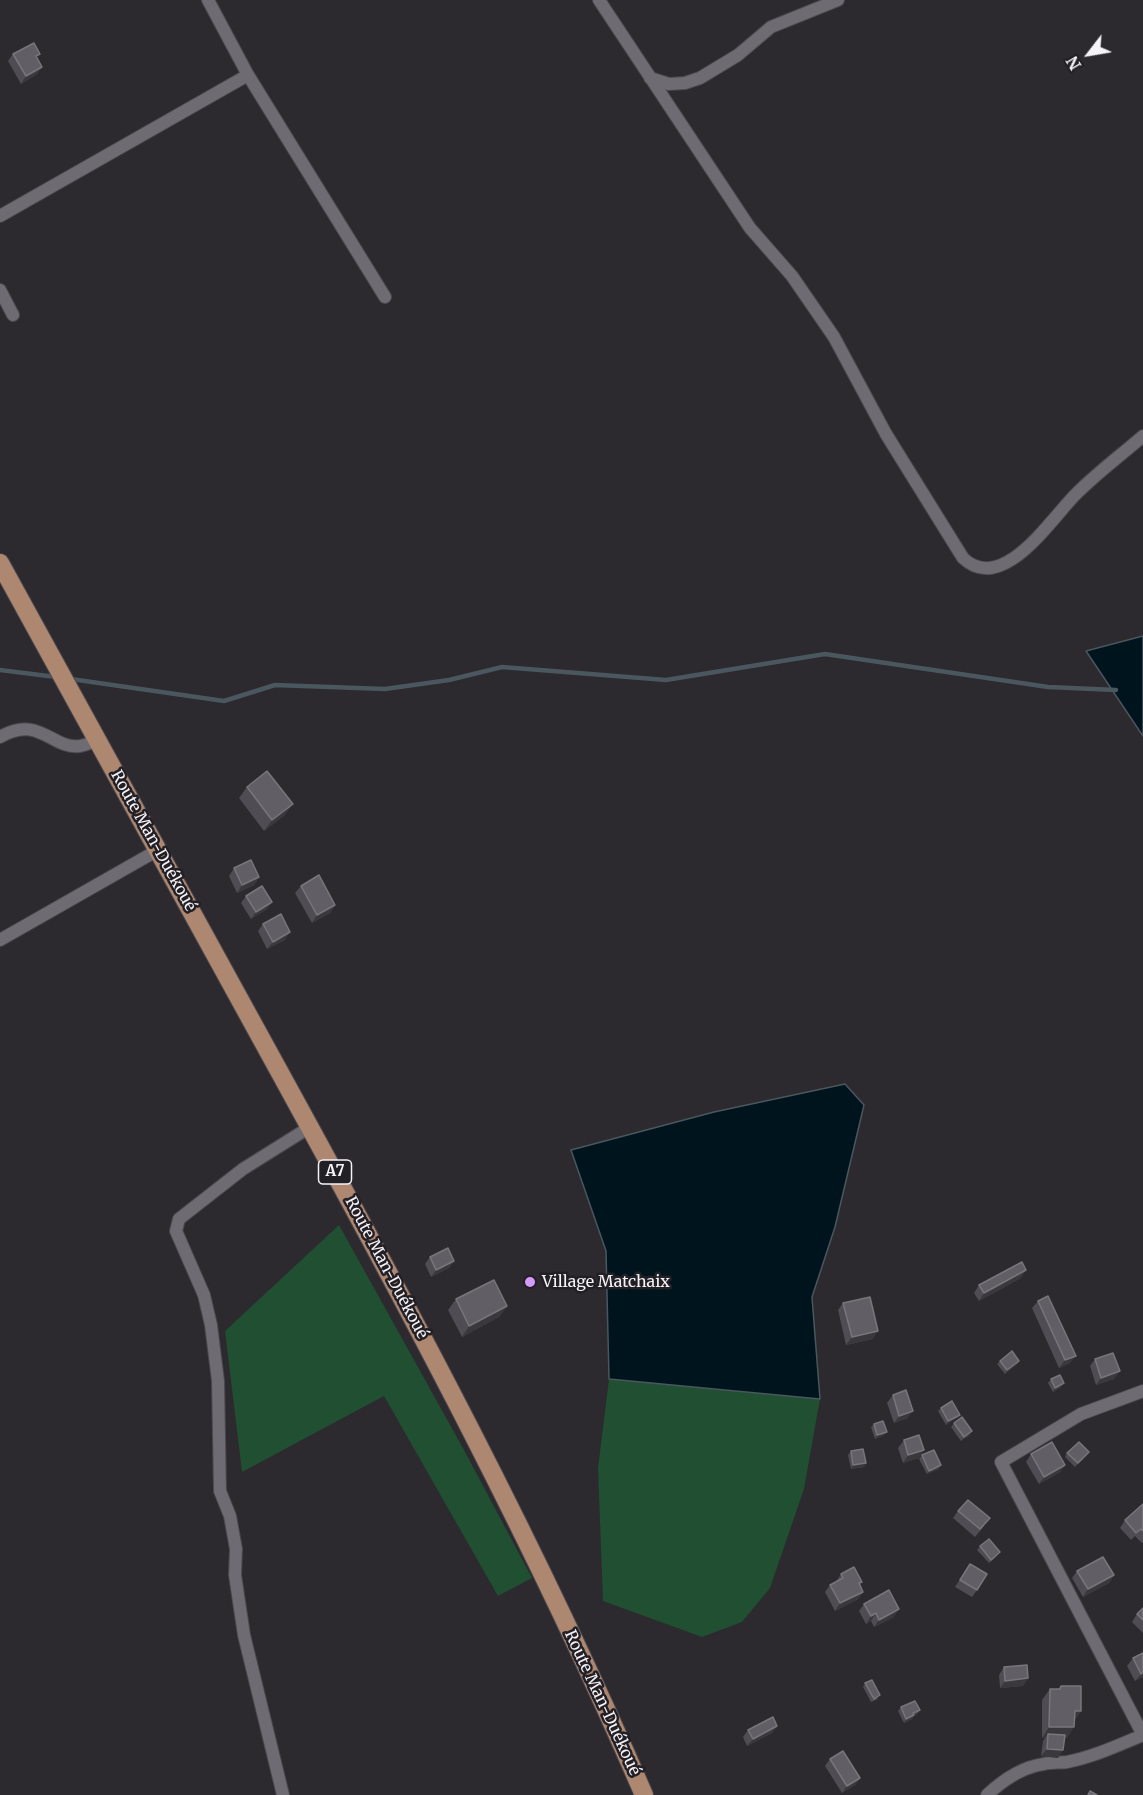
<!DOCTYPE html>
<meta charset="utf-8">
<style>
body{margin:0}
#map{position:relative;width:1143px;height:1795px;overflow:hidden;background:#2c292f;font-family:Merriweather,serif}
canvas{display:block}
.north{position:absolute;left:1059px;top:24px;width:60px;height:60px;-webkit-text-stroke:4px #221f25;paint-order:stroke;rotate:239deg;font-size:16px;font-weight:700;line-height:24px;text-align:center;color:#f5f3f7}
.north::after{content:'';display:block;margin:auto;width:21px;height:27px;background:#f5f3f7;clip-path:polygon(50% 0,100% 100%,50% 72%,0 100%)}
</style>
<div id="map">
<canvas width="1143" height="1795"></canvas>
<div class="north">N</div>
</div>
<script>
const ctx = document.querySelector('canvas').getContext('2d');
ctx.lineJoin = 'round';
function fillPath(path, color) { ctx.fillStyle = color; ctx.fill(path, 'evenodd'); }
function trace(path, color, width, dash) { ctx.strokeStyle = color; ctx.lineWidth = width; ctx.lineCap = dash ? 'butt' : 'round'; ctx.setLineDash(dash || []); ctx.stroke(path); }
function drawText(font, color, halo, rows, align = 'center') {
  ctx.font = font + ' Merriweather,serif'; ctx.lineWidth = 5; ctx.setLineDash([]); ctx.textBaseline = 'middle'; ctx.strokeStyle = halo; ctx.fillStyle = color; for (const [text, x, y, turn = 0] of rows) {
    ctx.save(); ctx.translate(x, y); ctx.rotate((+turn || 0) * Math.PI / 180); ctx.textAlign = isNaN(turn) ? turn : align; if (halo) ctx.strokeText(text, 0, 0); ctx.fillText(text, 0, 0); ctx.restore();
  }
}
fillPath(new Path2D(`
 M339,1225L464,1450L532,1578L498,1596L384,1396L242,1472L225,1331Z
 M609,1379L820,1399L804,1489L770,1588L742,1622L702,1637L603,1601L598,1468Z`), '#204f31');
const water = new Path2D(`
 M1143,636V736L1086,651Z
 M845,1084L864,1105L835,1227L812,1297L820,1399L609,1379L606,1251L571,1150L714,1112Z`);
fillPath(water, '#00141d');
trace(water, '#4a575e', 1.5);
trace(new Path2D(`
 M0,670L56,677
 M71,679L224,701L275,685L385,689L449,680L502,667L666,680L825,654L1048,687L1116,690`), '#4a575e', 4.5);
const minor = new Path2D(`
 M208,0L248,75L385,297
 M599,0L750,228L792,276L834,337L886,434L963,558C1003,596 1052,517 1077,493C1097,473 1121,455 1143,436
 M650,78L669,84L685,83L700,78L738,55L771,27L838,0
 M0,216L248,75
 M0,290L13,315
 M0,737C40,714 52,750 80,746C86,745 92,742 98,740
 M0,940L158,850
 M1143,1391L1081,1414L1001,1462L1143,1735
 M283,1795L244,1635L235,1575L236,1549L230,1516L220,1491L218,1381L211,1325L204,1295L176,1231L179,1219L243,1169L310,1127
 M987,1795C1003,1780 1022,1767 1044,1764C1052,1762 1060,1763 1067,1762C1093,1757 1119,1745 1143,1735`);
const primary = new Path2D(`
 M0,563C94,732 186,902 279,1071C409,1308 537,1547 644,1795`);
trace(minor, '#4a474d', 14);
trace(primary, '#4a474d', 20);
trace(minor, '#6e6b72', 12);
trace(primary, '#ad8770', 18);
fillPath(new Path2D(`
 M13,54L42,67L37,74L21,84L8,61Z
 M247,787L285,815L264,831L239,798Z
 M234,868L259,877L254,885L237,893L229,876Z
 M301,886L335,905L330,913L312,923L295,893Z
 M246,896L267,909L251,919L241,903Z
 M263,924L285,940L267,949L258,931Z
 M430,1257L454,1261L449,1268L431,1277L425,1264Z
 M1021,1278L979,1301L974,1293L979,1285Z
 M456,1299L507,1306L499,1317L462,1337L448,1310Z
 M1038,1301L1070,1363L1059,1368L1032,1308Z
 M843,1303L873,1339L846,1345L838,1310Z
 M1095,1359L1114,1379L1096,1385L1090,1366Z
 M1000,1361H1019L1017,1364L1005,1374L997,1364Z
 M1051,1379L1061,1387L1053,1392L1048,1383Z
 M893,1395L908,1418L894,1423L887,1403Z
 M941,1408L960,1415L957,1418L946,1425L938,1411Z
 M954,1423L970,1435L961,1441L951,1427Z
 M874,1424L884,1435L875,1439L871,1427Z
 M904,1440L919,1458L903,1463L898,1448Z
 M851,1451L866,1463L864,1467L851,1469L848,1455Z
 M1089,1452L1075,1467L1065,1457L1067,1453Z
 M1031,1454L1065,1465L1060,1472L1039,1484L1026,1462Z
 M922,1455L939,1469L927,1474L919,1459Z
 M1143,1504V1542L1142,1543L1135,1536L1131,1540L1120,1528L1125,1520Z
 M958,1511L984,1526L975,1537L953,1518Z
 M980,1546L997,1556L989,1563L977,1550Z
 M970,1564L977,1590L972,1597L955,1587Z
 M1077,1571L1114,1575L1109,1583L1083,1597L1072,1578Z
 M841,1574L862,1582L860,1585L863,1592L858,1599L835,1611L825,1592L830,1585L836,1582Z
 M864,1604L894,1617L874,1627L871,1621L866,1624L859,1611Z
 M1143,1608V1633L1132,1622L1137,1614Z
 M1133,1658L1143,1677L1135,1681L1127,1666Z
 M1004,1667L1028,1678L1023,1686L1000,1688L999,1675Z
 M865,1683L878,1699L871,1702L863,1687Z
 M1061,1686L1081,1711L1074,1721L1067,1738H1064L1058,1758L1041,1756L1043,1741L1045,1738H1042V1700L1050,1689H1058Z
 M901,1707L920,1710L917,1714L914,1715L912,1719L904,1723L898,1711Z
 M777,1726L772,1733L747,1746L743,1737L748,1730Z
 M830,1759L860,1778L855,1785L842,1793L825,1766Z`), '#4f4d53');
fillPath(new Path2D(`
 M42,67L37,74L21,84L26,76Z
 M293,804L285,815L264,831L272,820Z
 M259,877L254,885L237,893L242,885Z
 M272,902L267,909L251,919L256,912Z
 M335,905L330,913L312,923L317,915Z
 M290,932L285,940L267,949L273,942Z
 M454,1261L449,1268L431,1277L436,1270Z
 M1026,1270L1021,1278L979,1301L984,1293Z
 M507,1306L499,1317L462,1337L469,1326Z
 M878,1331L873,1339L846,1345L852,1337Z
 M1076,1356L1070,1363L1059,1368L1065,1360Z
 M1019,1361L1017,1364L1005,1374L1007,1370Z
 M1120,1371L1114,1379L1096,1385L1101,1378Z
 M1064,1383L1061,1387L1053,1392L1055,1388Z
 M913,1411L908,1418L894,1423L899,1416Z
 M960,1415L957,1418L946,1425L948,1421Z
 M972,1431L970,1435L961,1441L964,1437Z
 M887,1432L884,1435L875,1439L877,1435Z
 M924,1450L919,1458L903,1463L908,1455Z
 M866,1463L864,1467L851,1469L853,1465Z
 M941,1465L939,1469L927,1474L929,1471Z
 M1065,1465L1060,1472L1039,1484L1044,1477Z
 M1114,1575L1109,1583L1083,1597L1088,1589Z
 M863,1592L858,1599L835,1611L840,1603Z
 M899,1609L894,1617L874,1627L879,1620Z
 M876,1613L871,1621L866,1624L871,1616Z
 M1143,1672V1677L1135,1681L1141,1674Z
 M1028,1678L1023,1686L1000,1688L1005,1681Z
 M1075,1711H1081L1073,1722Z
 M914,1715L912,1719L904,1723L906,1719Z
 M777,1726L772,1733L747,1746L753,1739Z
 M1049,1727H1074L1067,1738H1047L1048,1734L1045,1738H1042Z
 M1047,1749L1063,1750L1058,1758L1041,1756Z
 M860,1778L855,1785L842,1793L847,1786Z`), '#3a373d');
const building = new Path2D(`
 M34,43L40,54L36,56L42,67L26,76L13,54Z
 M267,771L293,804L272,820L247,787Z
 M251,860L259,877L242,885L234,868Z
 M319,875L335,905L317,915L301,886Z
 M262,886L272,902L256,912L246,896Z
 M281,914L290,932L273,942L263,924Z
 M448,1248L454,1261L436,1270L430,1257Z
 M1022,1262L1026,1270L984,1293L979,1285Z
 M494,1280L507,1306L469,1326L456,1299Z
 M1048,1296L1076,1356L1065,1360L1038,1301Z
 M870,1297L878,1331L852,1337L843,1303Z
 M1012,1351L1019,1361L1007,1370L1000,1361Z
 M1113,1353L1120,1371L1101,1378L1095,1359Z
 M1060,1375L1064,1383L1055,1388L1051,1379Z
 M906,1390L913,1411L899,1416L893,1395Z
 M952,1401L960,1415L948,1421L941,1408Z
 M962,1417L972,1431L964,1437L954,1423Z
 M883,1421L887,1432L877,1435L874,1424Z
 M919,1435L924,1450L908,1455L904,1440Z
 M1052,1442L1065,1465L1044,1477L1031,1454Z
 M1079,1442L1089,1452L1078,1463L1067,1453Z
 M863,1449L866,1463L853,1465L851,1451Z
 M934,1450L941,1465L929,1471L922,1455Z
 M968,1500L990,1518L980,1529L958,1511Z
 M1143,1504V1531L1141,1529L1136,1533L1125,1520Z
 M989,1539L1000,1552L991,1560L980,1546Z
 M1103,1557L1114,1575L1088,1589L1077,1571Z
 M970,1564L987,1574L977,1590L960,1580Z
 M854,1567L862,1582L859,1583L863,1592L840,1603L830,1585L843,1578L841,1574Z
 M889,1590L899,1609L879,1620L876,1613L871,1616L864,1604Z
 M1143,1608V1620L1137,1614Z
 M1143,1653V1672L1141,1674L1133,1658Z
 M1027,1665L1028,1678L1005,1681L1004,1667Z
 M872,1680L880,1695L874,1699L865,1683Z
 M1061,1686H1081V1711H1075L1074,1727H1049L1050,1689H1060Z
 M915,1701L920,1710L913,1713L914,1715L906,1719L901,1707Z
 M773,1717L777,1726L753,1739L748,1730Z
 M1048,1734L1065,1735L1063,1750L1047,1749Z
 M843,1751L860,1778L847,1786L830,1759Z
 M1090,1791L1097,1795H1088Z`);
fillPath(building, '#615f65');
trace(building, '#78767c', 1.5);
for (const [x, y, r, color] of [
 [530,1282,6,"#d59bfa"]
]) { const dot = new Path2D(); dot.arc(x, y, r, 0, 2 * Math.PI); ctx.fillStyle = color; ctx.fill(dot); trace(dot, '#221f25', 2); }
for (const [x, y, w] of [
 [335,1172,33]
]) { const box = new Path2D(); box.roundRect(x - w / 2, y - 12, w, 24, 4.5); ctx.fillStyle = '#221f25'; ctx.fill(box); trace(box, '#f5f3f7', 1.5); }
drawText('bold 15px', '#f5f3f7', null, [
 ["A7",335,1172]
]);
drawText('16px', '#f5f3f7', '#221f25', [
 ["Route Man-Duékoué",153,841,61],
 ["Route Man-Duékoué",386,1268,62],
 ["Route Man-Duékoué",602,1703,65]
]);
drawText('16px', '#f5f3f7', '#221f25', [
 ["Village Matchaix",542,1282]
], 'left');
</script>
